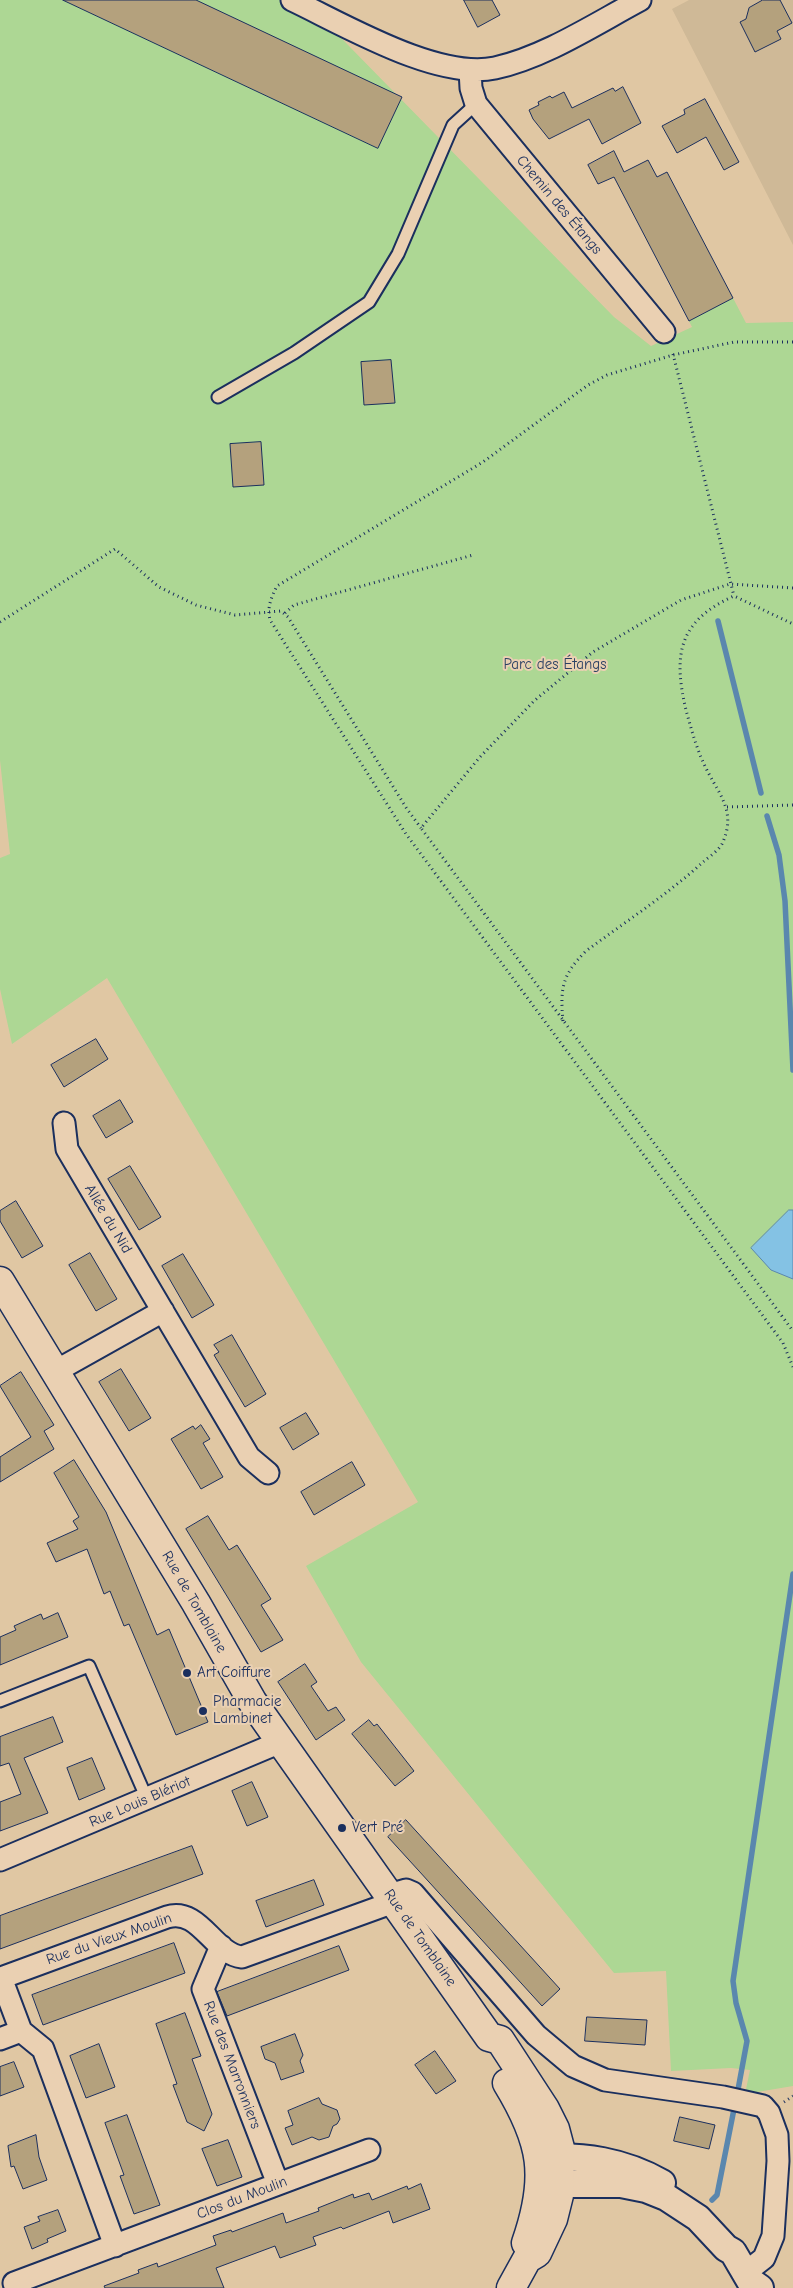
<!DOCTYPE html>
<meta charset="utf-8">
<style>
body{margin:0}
canvas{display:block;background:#e0c7a3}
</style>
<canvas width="793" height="2288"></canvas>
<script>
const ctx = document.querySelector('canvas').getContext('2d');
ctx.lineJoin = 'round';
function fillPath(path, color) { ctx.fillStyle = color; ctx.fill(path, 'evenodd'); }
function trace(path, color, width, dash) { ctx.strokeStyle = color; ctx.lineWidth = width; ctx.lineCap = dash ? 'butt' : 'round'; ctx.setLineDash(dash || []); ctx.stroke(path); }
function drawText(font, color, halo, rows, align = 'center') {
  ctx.font = font + ' "Comic Neue",sans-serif'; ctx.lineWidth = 4; ctx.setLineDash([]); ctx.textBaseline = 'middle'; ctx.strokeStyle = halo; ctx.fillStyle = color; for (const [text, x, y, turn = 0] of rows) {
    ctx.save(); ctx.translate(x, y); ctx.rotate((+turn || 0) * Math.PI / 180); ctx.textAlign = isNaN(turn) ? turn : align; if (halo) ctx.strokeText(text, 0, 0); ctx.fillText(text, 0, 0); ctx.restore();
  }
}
fillPath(new Path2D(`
 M689,0H793V245L672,9Z`), '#cfb997');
fillPath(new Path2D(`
 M0,0H304L614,317L651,346L692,327L689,321L733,298L746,323L793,322V2086L745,2094L750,2070L731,2068L671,2071L666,1971L614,1973L361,1662L306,1566L418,1502L107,978L12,1044L0,989V858L10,854L0,760Z`), '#add794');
const water = new Path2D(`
 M789,1210H793V1279L771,1270L751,1248Z`);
fillPath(water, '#84c2e4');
trace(water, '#5a87ae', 1);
trace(new Path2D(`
 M718,621L761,793
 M767,816L779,855L785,901L793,1070
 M737,2095L747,2041L736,2003L733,1981L793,1574
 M712,2200L717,2195L735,2104`), '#5a87ae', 5.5);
const building = new Path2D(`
 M63,0H196L402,97L378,148Z
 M464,0H492L500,15L478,27Z
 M763,0H780L792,23L777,31L781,39L755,52L740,22L746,19L749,8Z
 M623,87L641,123L602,144L589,119L549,139L533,119L529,110L539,105L538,102L550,96L552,98L564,92L572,108L613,88L615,91Z
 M705,99L739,162L724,170L706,137L677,153L662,126L685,114L684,110Z
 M614,151L624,172L648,160L657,177L667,172L733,298L689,321L614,177L598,184L588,165Z
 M391,360L395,403L364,405L361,362Z
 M261,442L264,485L233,487L230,444Z
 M96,1039L108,1059L64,1087L51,1065Z
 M120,1100L133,1122L106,1138L93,1116Z
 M130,1166L161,1217L139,1230L108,1179Z
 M16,1201L43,1246L22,1258L0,1221V1211Z
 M90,1253L117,1299L96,1311L69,1265Z
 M183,1254L214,1305L192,1318L162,1266Z
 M232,1335L266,1394L245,1407L214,1355L219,1352L214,1345Z
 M121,1369L151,1418L129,1431L99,1382Z
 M21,1372L54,1425L44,1431L54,1449L0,1482V1457L31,1437L0,1386Z
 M306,1413L319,1434L293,1450L280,1428Z
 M201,1425L210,1439L203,1443L223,1477L201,1489L171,1439L193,1426L195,1429Z
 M74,1460L106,1512L157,1635L169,1629L208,1722L176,1735L129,1624L124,1626L110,1591L104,1594L87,1549L56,1562L47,1543L78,1529L73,1521L79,1517L54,1473Z
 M352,1462L365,1485L314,1515L301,1492Z
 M208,1516L229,1550L237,1545L271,1599L261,1605L283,1640L261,1652L186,1529Z
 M58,1613L68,1637L0,1665V1637L16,1630L14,1626L41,1614L43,1619Z
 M305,1664L317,1682L311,1686L328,1711L336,1707L345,1720L316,1740L278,1682Z
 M53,1717L63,1742L24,1758L48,1813L0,1831V1802L21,1794L9,1763L0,1766V1737Z
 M369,1720L374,1726L377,1724L414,1771L395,1786L352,1734Z
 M92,1758L105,1789L79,1800L67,1768Z
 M252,1782L268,1817L247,1826L232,1791Z
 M406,1820L560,1989L542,2006L388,1837Z
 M192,1846L203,1874L0,1949V1916Z
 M314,1880L324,1905L266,1927L256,1901Z
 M174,1943L185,1973L43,2025L32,1995Z
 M339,1946L349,1970L227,2016L217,1992Z
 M185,2013L201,2056L192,2059L212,2114L204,2131L187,2122L173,2085L177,2084L156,2024Z
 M587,2017L647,2020L645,2045L585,2041Z
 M295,2034L303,2055L300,2061L304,2072L281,2080L275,2063L265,2059L261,2047Z
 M99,2044L115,2087L86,2098L70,2056Z
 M435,2051L456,2081L436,2094L415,2065Z
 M14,2062L24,2087L0,2096V2067Z
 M319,2098L322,2104L337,2110L340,2119L337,2124L333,2126L329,2137L319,2140L312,2137L292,2145L285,2128L293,2125L288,2111Z
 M127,2115L160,2205L134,2214L120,2176L124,2175L105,2123Z
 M680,2117L715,2125L709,2149L674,2141Z
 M36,2135L39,2157L47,2180L23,2189L14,2166L11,2167L8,2146Z
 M228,2140L242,2177L217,2186L202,2149Z
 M421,2184L430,2209L393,2223L389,2211L343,2229L341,2227L313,2237L316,2245L280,2258L275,2246L216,2268L224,2288H105L104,2286L139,2273L138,2270L157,2263L158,2267L216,2245L213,2236L231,2230L232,2232L283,2213L286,2223L319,2211L318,2208L353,2194L354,2198L369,2193L372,2200L407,2186L408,2189Z
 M58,2210L66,2231L47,2239L48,2242L32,2249L24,2227L40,2221L38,2217Z`);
fillPath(building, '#b4a17d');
trace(building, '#1b2f5e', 1);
const service = new Path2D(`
 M218,397L294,353L369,302L398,254L453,125L476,104
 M0,1701L89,1666L147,1799`);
const minor = new Path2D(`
 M292,0C345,25 437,80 495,68C545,57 595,24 640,0
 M470,70L471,88L476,104L664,332
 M64,1123L67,1149L249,1457L268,1473
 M56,1371L163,1311
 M0,1860L271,1746L279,1740
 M389,1895L406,1890L413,1893L536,2035L573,2066L605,2080L723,2097L763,2106L769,2113L777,2135L778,2161L773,2236L764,2258L745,2273
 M221,1946L203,1989L278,2184
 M21,2031L43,2049L115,2246
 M0,2039L21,2031L1,1978L167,1917C200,1907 213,1954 242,1957L394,1902
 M14,2283L369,2150`);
const tertiary = new Path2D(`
 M539,2158C584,2155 623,2161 662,2183
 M540,2184H621L646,2189L666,2197L698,2218L726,2248L733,2252L750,2281L760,2288`);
const secondary = new Path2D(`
 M0,1281L196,1603L252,1701L489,2037
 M489,2037L500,2040L545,2109L555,2129L560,2148L559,2195L553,2219L537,2253L527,2259L511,2288
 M507,2083C543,2142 549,2177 526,2243`);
trace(service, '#1b2f5e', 15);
trace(minor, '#1b2f5e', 25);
trace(tertiary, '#1b2f5e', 30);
trace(secondary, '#1b2f5e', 31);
trace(new Path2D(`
 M793,342H734L673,355L607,375L588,385L483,462L277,586C271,598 267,607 270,620L406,834L783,1343L793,1367
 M673,354L734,596
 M793,588L730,584L681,600L593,652L534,701L480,757L421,828L793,1331
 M285,613L294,605L473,555
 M0,622L115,549L159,587L196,605L235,615L281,611L288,617L407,809L421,828
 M727,807L793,805
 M563,1021C560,988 562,975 586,951C625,922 667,895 703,862C709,857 718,851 722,844C738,810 717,793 704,764C696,747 691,728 686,710C673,655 678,621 734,596L793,624
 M784,2102L793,2096`), '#1b2f5e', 3, [1, 4]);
trace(service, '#ead0b2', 11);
trace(minor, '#ead0b2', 21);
trace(tertiary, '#ead0b2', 26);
trace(secondary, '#ead0b2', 28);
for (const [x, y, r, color] of [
 [187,1673,5,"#1b2f5e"],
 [203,1711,5,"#1b2f5e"],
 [342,1828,5,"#1b2f5e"]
]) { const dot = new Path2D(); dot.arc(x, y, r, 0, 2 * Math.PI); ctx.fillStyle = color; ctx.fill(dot); trace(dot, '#ead0b2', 2); }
drawText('15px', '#1b2f5e', '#ead0b2', [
 ["Chemin des Étangs",559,205,50],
 ["Allée du Nid",108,1219,59],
 ["Rue de Tomblaine",194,1602,60],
 ["Rue Louis Blériot",140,1802,-23],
 ["Rue de Tomblaine",420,1938,55],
 ["Rue du Vieux Moulin",109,1939,-19],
 ["Rue des Marronniers",232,2065,69],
 ["Clos du Moulin",242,2198,-21]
]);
drawText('15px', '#2a4063', '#ead0b2', [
 ["Parc des Étangs",555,665]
]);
drawText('15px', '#1b2f5e', '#ead0b2', [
 ["Art Coiffure",197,1673],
 ["Pharmacie",213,1702],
 ["Lambinet",213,1719],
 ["Vert Pré",352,1828]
], 'left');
</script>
